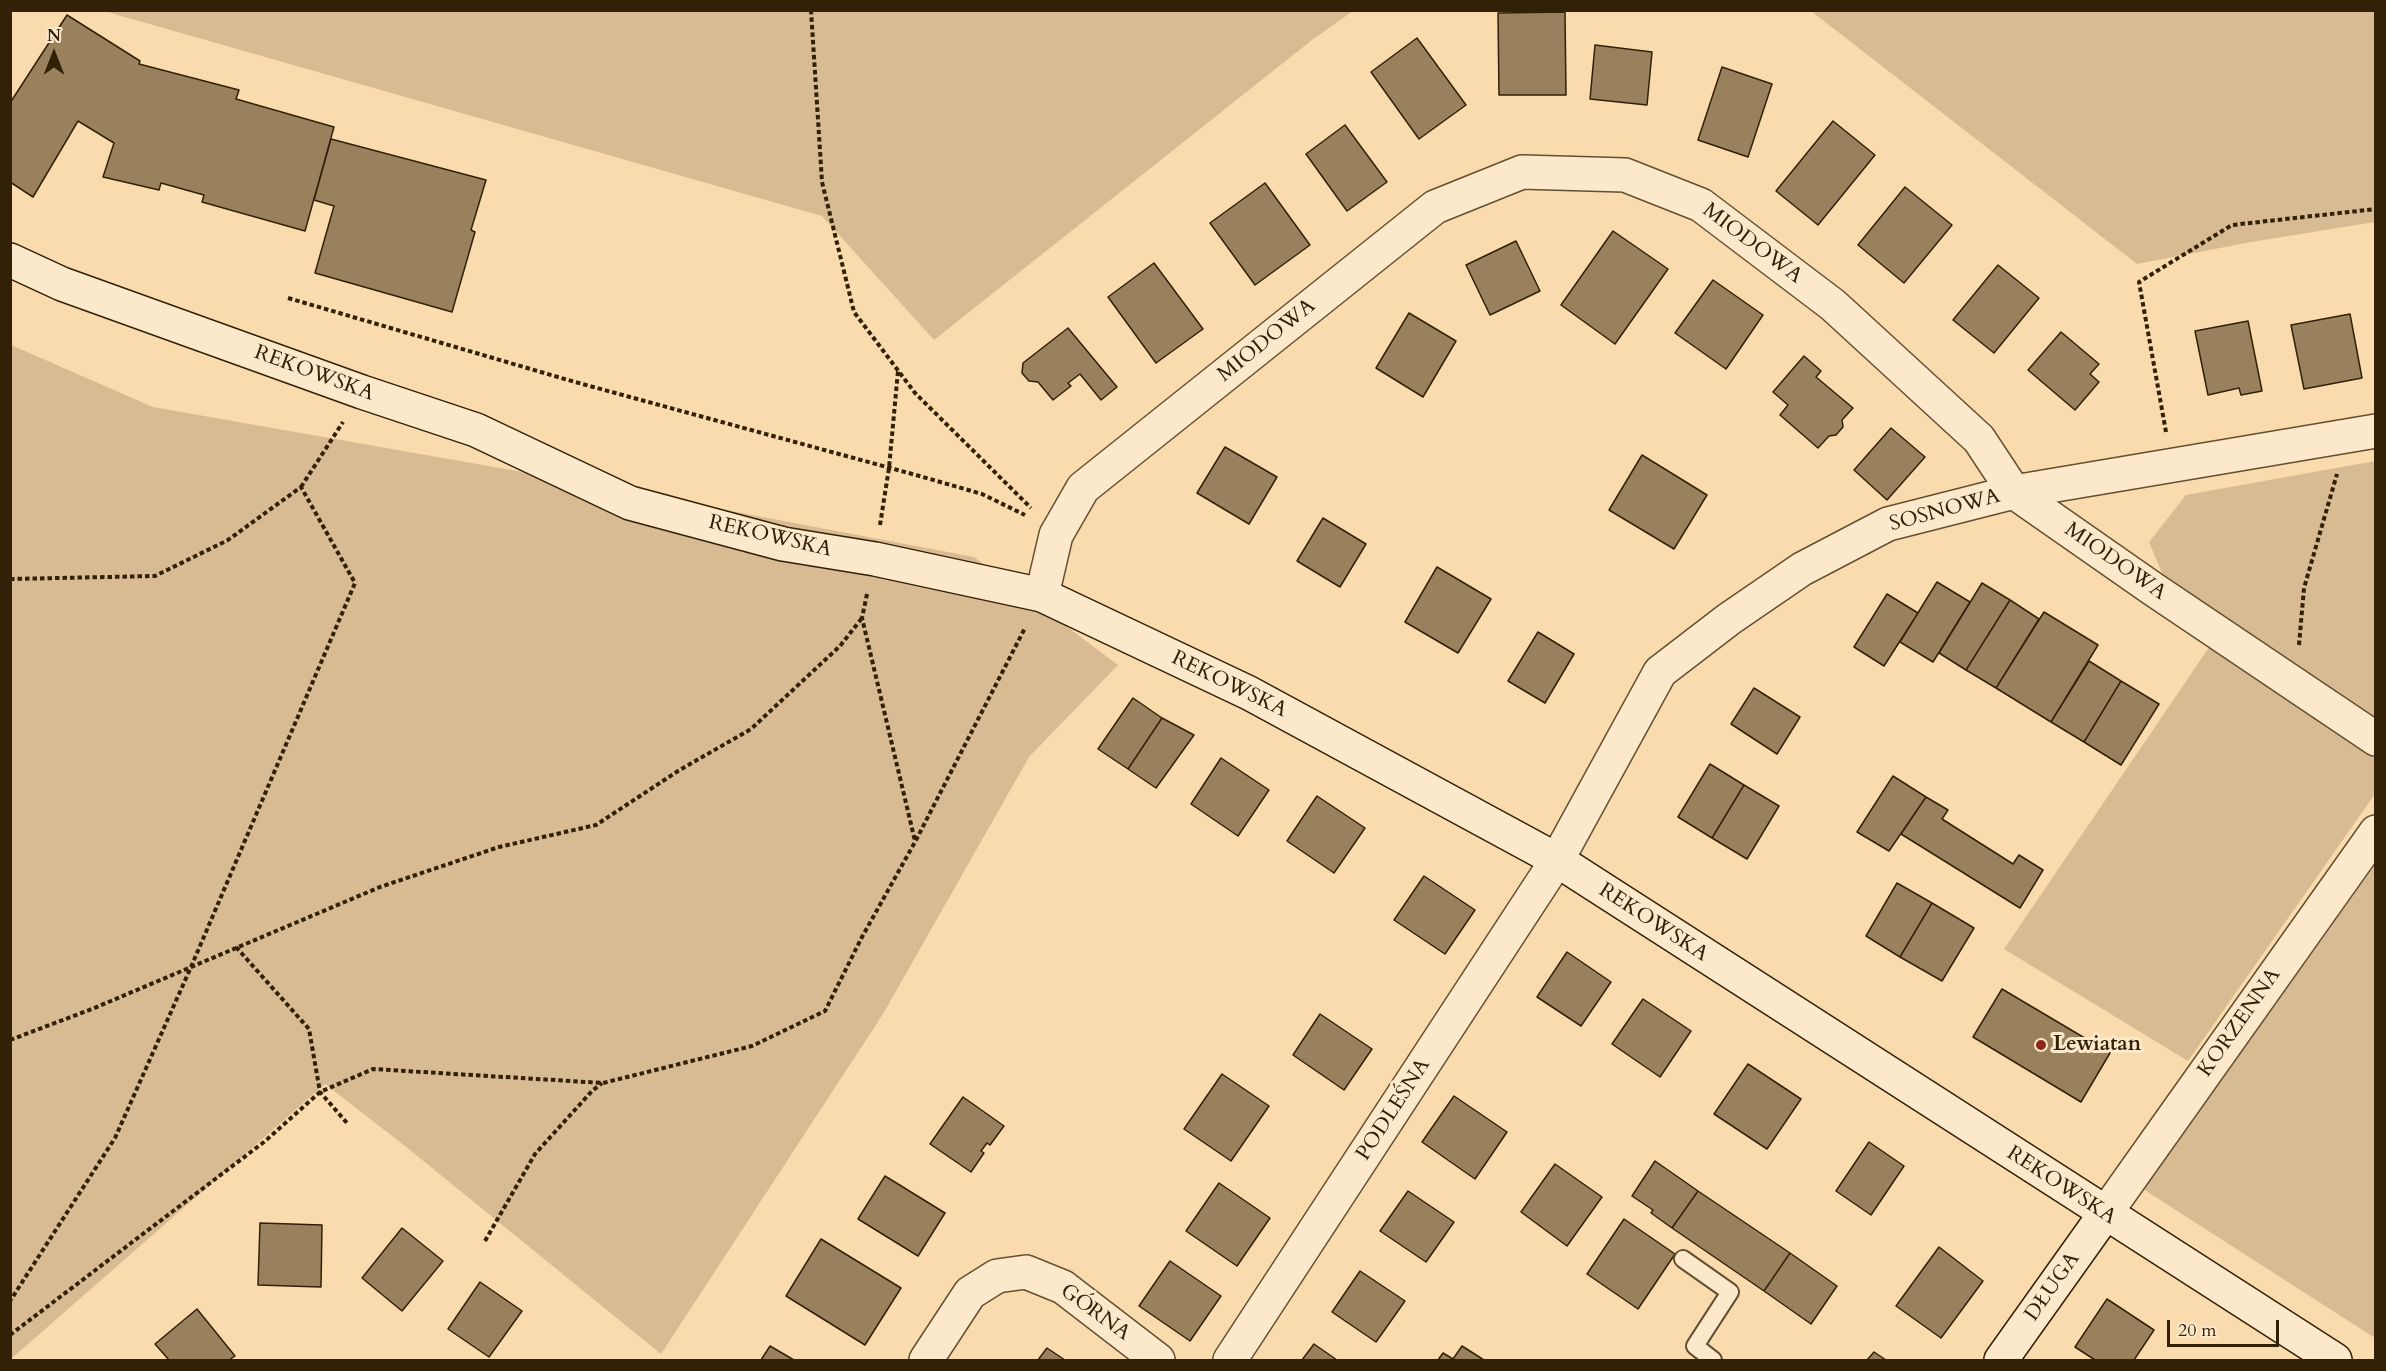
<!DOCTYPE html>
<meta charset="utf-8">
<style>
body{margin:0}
#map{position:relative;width:2386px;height:1371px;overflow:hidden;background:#fadbae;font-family:Cardo,serif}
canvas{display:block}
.frame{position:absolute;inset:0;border:12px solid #322007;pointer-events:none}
.north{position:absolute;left:24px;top:24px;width:60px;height:60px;-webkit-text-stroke:4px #fce8ca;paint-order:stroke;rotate:0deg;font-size:16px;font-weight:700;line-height:24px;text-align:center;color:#322007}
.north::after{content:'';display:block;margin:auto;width:21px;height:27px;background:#322007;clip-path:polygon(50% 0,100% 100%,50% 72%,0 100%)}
.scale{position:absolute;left:2167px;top:1320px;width:112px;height:27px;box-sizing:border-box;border:3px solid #322007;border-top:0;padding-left:8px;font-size:18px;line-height:21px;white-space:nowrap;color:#322007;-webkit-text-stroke:4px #fce8ca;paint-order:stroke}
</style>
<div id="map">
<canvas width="2386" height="1371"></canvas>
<div class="frame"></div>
<div class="north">N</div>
<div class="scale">20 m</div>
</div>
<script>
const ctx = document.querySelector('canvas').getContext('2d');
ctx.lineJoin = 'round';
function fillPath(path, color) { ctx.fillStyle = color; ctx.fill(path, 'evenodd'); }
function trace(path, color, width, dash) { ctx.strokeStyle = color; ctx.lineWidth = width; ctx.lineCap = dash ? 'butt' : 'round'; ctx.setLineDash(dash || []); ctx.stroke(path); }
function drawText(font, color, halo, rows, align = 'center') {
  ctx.font = font + ' Cardo,serif'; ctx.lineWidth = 6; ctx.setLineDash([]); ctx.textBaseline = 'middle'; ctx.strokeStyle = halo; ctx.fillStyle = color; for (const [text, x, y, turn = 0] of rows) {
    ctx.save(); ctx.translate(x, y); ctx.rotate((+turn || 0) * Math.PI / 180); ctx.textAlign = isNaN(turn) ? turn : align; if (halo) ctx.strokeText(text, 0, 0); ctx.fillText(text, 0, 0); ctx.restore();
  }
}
fillPath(new Path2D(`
 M104,11L1353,10V11L1312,40L934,340L822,216Z
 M1811,11H2375V222L2251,242L2137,264Z
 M11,345L153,407L551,477L974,557L1118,665L1029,757L883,1014L661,1354L405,1146L325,1084L11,1359Z
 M2375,461V794L2188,1061L2004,949L2225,624L2170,592L2149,542L2186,495Z
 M2375,864V1338L2143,1189Z`), '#d8bb92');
const building = new Path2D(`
 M1565,12L1566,95H1499L1498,13Z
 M67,15L140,61L139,64L239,90L236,99L334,127L305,231L202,202L204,195L161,183L159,190L103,177L114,143L78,121L33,197L10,182V103Z
 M1417,38L1466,105L1419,139L1371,72Z
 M1595,45L1652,52L1647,105L1590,99Z
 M1722,67L1772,84L1748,157L1698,140Z
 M1833,121L1875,155L1818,225L1776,191Z
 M1345,125L1387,182L1347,211L1306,154Z
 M331,139L486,180L471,230L475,232L452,312L315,273L334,206L314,200Z
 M1265,183L1310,245L1255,285L1210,223Z
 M1905,187L1952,225L1904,283L1858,245Z
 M1613,231L1668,269L1615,344L1561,305Z
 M1516,241L1540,291L1490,315L1466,265Z
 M1154,263L1203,329L1156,363L1108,297Z
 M1998,265L2039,298L1994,353L1953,320Z
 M1713,280L1763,315L1726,369L1675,333Z
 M1409,313L1456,341L1423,397L1376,368Z
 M2350,314L2362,378L2304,389L2291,325Z
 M2248,321L2262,391L2241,395L2239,388L2208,395L2195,331Z
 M1068,328L1117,387L1101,400L1080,374L1068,383L1071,386L1053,400L1038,382L1029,381L1022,373L1023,363Z
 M2061,332L2099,364L2090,374L2099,382L2075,410L2028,370Z
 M1804,356L1821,371L1816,377L1853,408L1842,420L1843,427L1836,435L1829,436L1818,448L1780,415L1788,405L1773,392Z
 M1891,428L1925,457L1887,500L1854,470Z
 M1225,447L1277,477L1249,524L1197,493Z
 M1642,455L1707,495L1674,549L1609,510Z
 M1323,518L1366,544L1340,587L1297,561Z
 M1437,567L1491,599L1458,653L1405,622Z
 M1937,582L1970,602L1933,662L1900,642Z
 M1982,583L2010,600L1966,670L1939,653Z
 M1887,594L1918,613L1884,666L1854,647Z
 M2010,600L2039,619L1996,688L1966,670Z
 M2044,612L2098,645L2051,722L1996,688Z
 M1538,632L1574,654L1545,703L1508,681Z
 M2089,661L2121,681L2084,742L2051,722Z
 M2121,681L2159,704L2121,765L2084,742Z
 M1754,688L1800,717L1777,754L1731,724Z
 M1133,698L1162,718L1128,769L1098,749Z
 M1162,718L1194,735L1156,788L1128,769Z
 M1221,758L1269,790L1238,836L1191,804Z
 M1710,764L1744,785L1712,838L1678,817Z
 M1893,776L1926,797L1889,851L1857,832Z
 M1744,785L1779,806L1747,859L1712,838Z
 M1317,796L1365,828L1334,873L1287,841Z
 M1926,797L1948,810L1942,819L2013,864L2019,855L2043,870L2020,908L1901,834Z
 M1424,876L1475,910L1445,954L1394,920Z
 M1897,883L1932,903L1900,957L1866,936Z
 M1932,903L1974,928L1942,981L1900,957Z
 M1567,952L1611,982L1581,1026L1537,997Z
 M2002,989L2110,1053L2081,1102L1973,1037Z
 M1643,999L1691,1031L1660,1077L1612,1044Z
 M1320,1014L1372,1049L1344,1090L1293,1055Z
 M1748,1064L1801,1099L1767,1149L1714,1114Z
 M1222,1074L1269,1106L1231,1161L1184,1129Z
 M1454,1096L1507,1132L1475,1179L1422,1142Z
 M963,1097L1004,1126L990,1145L987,1143L981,1151L984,1153L971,1172L930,1144Z
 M1869,1142L1904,1166L1871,1215L1836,1191Z
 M1655,1161L1698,1191L1672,1228L1651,1213L1653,1210L1632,1196Z
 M1555,1164L1602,1197L1567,1246L1521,1212Z
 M885,1176L945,1213L918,1256L858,1219Z
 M1219,1183L1270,1218L1237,1266L1186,1231Z
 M1408,1191L1454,1222L1426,1262L1380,1231Z
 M1698,1191L1790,1253L1764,1291L1672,1228Z
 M1624,1219L1675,1254L1638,1309L1587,1274Z
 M260,1223L322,1225L321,1287L258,1285Z
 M402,1228L443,1261L402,1311L362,1278Z
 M821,1239L901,1288L865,1345L786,1296Z
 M1939,1247L1983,1281L1941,1338L1896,1306Z
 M1790,1253L1837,1286L1811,1324L1764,1291Z
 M1170,1261L1221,1296L1190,1341L1139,1306Z
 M1360,1271L1405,1301L1376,1342L1332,1312Z
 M480,1282L522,1311L489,1357L448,1329Z
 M2107,1299L2154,1330L2134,1360H2095L2075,1347Z
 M197,1309L235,1356L229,1360H169L155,1344Z
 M1314,1344L1337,1360H1302Z
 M770,1346L794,1360H761Z
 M1462,1346L1484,1360H1438L1443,1353L1453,1359Z
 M1047,1348L1065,1360H1038Z
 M1874,1352L1886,1360H1867Z`);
fillPath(building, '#9a815e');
trace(building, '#322007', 1.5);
const lane = new Path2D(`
 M1683,1259L1730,1292L1695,1346L1713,1360`);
const street = new Path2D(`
 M1042,595L1056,535L1083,488L1435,207L1522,172L1625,175L1701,205L1833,305L1979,439L2014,492L2153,589L2376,739
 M2105,1214L2376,832
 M926,1360L970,1293L997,1276L1026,1272L1063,1287L1158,1360
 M1230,1360L1557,860L1660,672L1729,619L1802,569L1888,524L2014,492L2376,431`);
const secondary = new Path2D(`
 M10,260L62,284L362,392L476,430L630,503L783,544L875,559L1042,595L1249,693L1557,860L2335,1360
 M2001,1360L2105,1214`);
trace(lane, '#644f31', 20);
trace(street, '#644f31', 36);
trace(secondary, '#322007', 36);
trace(new Path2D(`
 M811,10L822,182L854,312L915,393L1031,508
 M288,298L575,382L916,475L982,494L1025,515
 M2166,432L2139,282L2232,225L2376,209
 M301,487L343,422
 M880,525L889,468L898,371
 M10,579L155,576L228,540L301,487L355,583L191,967L115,1138L10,1301
 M867,594L862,618L915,841
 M2299,645L2304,588L2337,474
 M236,947L309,1029L320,1092L347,1123
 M10,1040L92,1009L380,887L499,847L596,825L678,771L751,729L840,646L862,618
 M485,1241L535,1154L592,1091L602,1083
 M10,1335L264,1142L320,1092L373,1069L603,1083L752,1046L825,1011L862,937L915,842L1025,628`), '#322007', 4, [4.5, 3]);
trace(lane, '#fce8ca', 16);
trace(street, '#fce8ca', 33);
trace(secondary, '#fce8ca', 33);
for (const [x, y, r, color] of [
 [2041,1045,6,"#8f2418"]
]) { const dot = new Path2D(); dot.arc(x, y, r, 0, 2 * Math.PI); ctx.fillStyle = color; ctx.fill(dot); trace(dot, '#fce8ca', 2); }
drawText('21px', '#322007', '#fce8ca', [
 ["MIODOWA",1752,244,37],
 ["MIODOWA",1267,341,-39],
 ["REKOWSKA",314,374,20],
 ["SOSNOWA",1945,511,-15],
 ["REKOWSKA",770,537,13],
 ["MIODOWA",2115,562,35],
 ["REKOWSKA",1229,685,26],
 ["REKOWSKA",1653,923,33],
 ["KORZENNA",2240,1023,-55],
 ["PODLEŚNA",1394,1110,-57],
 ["REKOWSKA",2061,1186,33],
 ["DŁUGA",2053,1287,-55],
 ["GÓRNA",1095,1313,36]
]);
drawText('bold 21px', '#322007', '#fce8ca', [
 ["Lewiatan",2053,1045]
], 'left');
</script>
